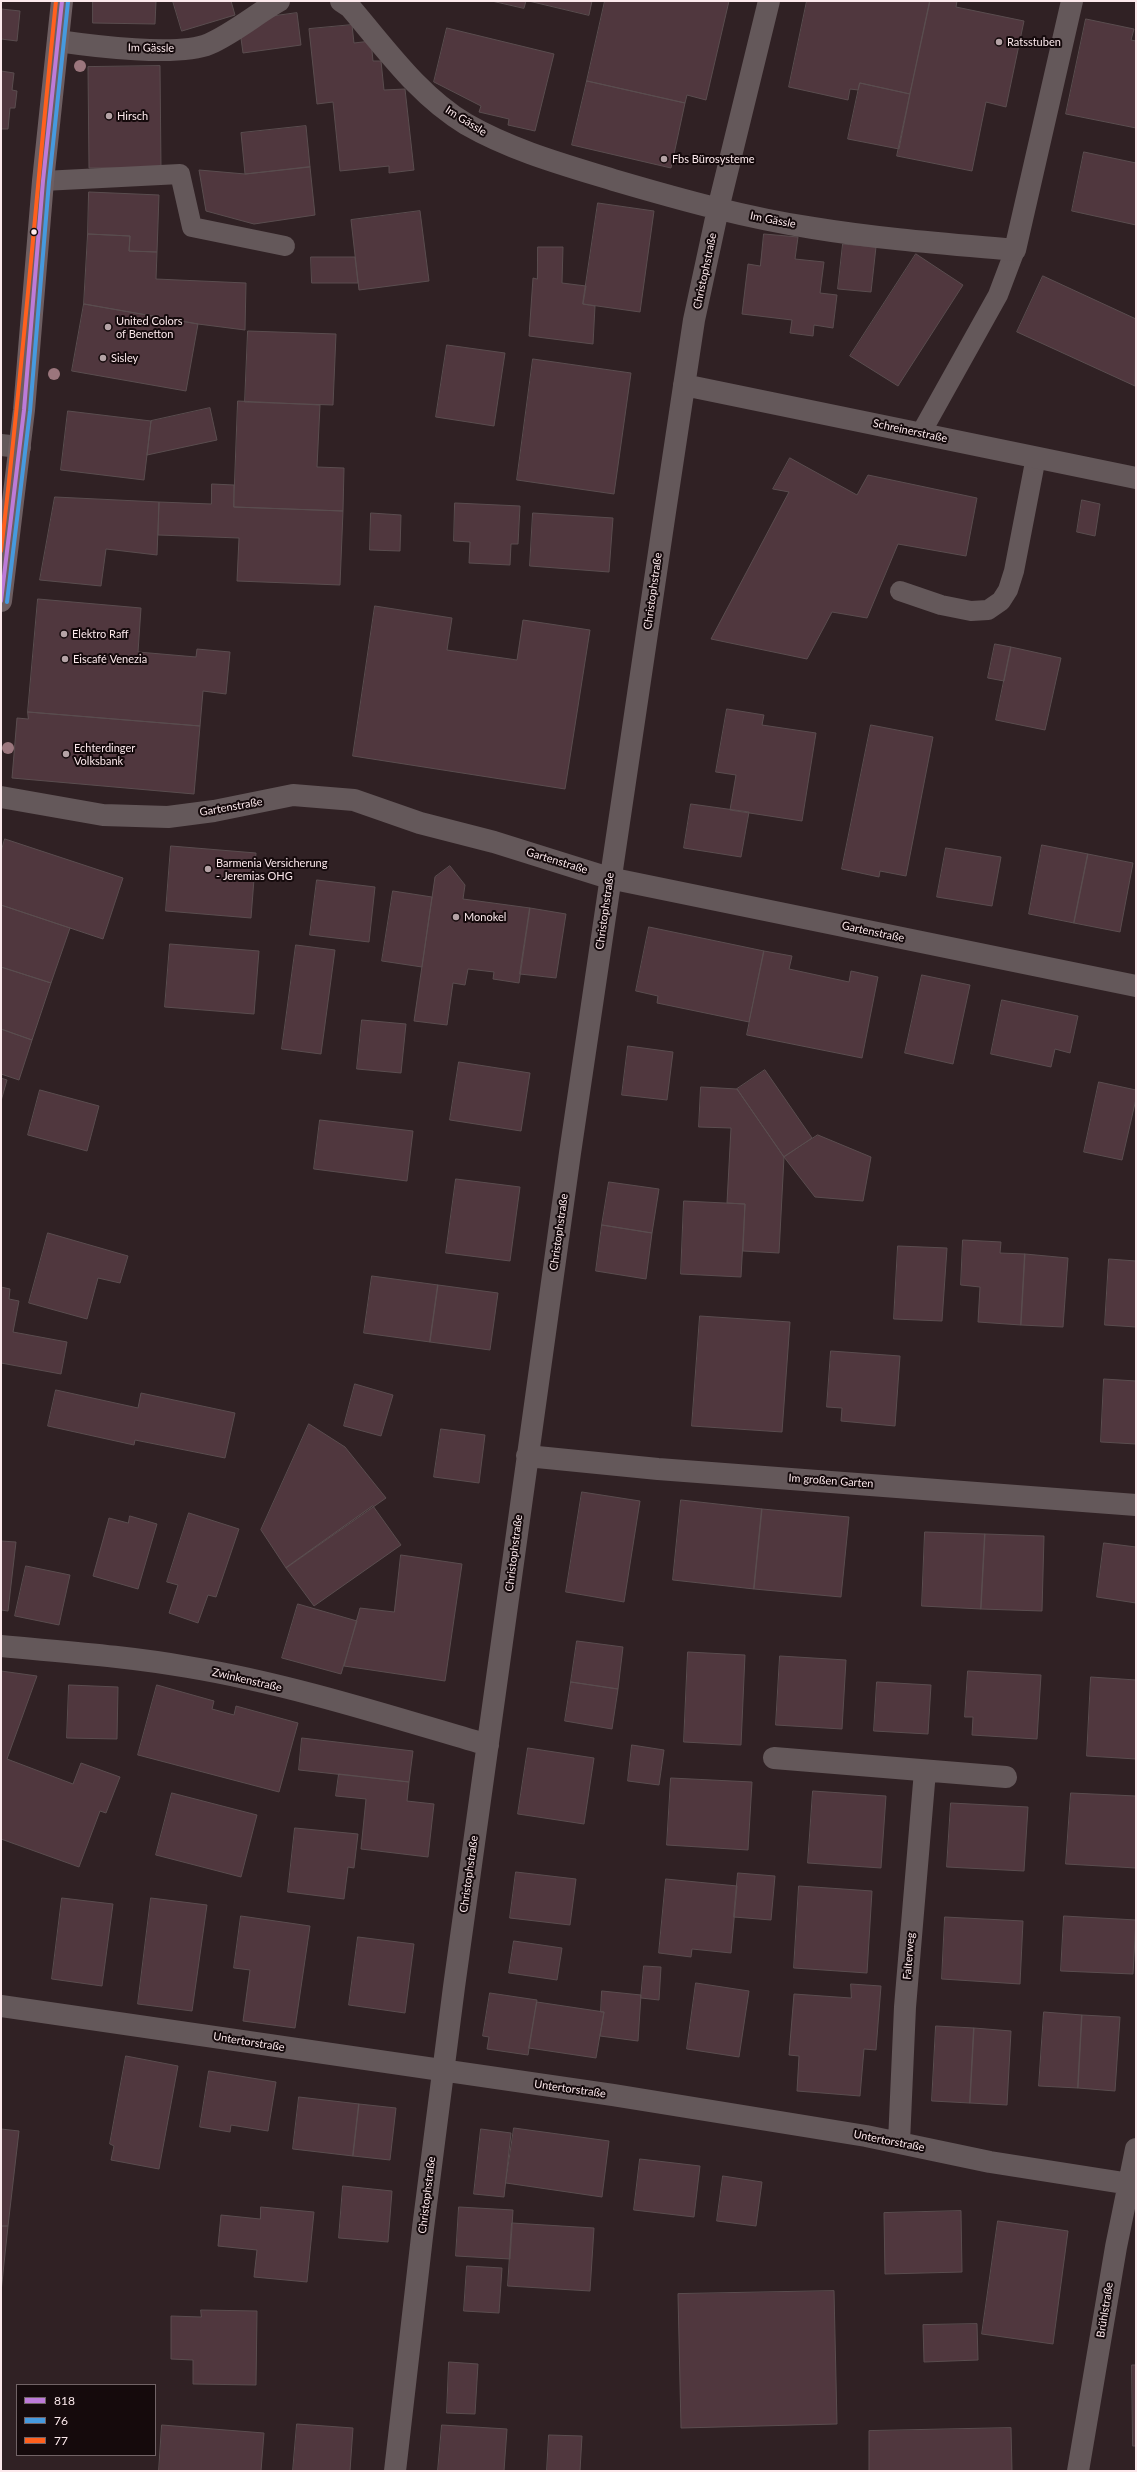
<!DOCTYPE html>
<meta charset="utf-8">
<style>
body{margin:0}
#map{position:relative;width:1137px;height:2472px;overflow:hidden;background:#302124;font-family:Lato,sans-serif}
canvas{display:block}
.frame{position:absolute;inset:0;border:2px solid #fce9ec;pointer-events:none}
.legend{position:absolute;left:16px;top:2384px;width:140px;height:72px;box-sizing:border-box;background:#150a0c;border:1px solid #716366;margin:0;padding:5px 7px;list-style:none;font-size:12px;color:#fce9ec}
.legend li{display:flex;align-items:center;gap:8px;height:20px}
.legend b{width:20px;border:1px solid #716366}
</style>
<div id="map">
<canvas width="1137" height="2472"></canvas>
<div class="frame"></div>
<ul class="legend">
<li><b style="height:5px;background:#bd7bd9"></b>818</li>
<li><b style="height:5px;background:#469adf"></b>76</li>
<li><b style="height:5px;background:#ff601e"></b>77</li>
</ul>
</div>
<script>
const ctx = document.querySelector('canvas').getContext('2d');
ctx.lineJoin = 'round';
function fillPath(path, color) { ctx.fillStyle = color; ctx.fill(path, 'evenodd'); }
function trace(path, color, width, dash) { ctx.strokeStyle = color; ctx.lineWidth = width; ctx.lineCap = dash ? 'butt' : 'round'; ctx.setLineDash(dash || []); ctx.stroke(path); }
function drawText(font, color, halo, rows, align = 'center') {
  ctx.font = font + ' Lato,sans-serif'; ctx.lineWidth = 4; ctx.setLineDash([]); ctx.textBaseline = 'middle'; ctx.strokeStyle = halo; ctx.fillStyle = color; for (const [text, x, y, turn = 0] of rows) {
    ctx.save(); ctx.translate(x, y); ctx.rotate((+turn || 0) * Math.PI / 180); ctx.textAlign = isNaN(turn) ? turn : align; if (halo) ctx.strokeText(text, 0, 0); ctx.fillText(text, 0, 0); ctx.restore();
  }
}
const building = new Path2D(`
 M93,1H156L155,24L93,23Z
 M173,1H231L235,15L182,31Z
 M492,1H526L524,8Z
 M529,1H592L589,15Z
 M605,1H729L706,100L687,95L685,103L587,81Z
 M807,1H930L910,94L860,83L858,90L850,89L848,100L789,87Z
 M930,1H957L956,7L1024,21L1006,107L986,102L972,171L897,156Z
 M1,9L20,11L17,41L1,39Z
 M297,13L301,45L243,53L240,31L259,18Z
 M1086,19L1134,29L1131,40L1136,41V128L1066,114Z
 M352,25L354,43L371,41L373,61H381L384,90L405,89L414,170L389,173V166L340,171L333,102L317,104L309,29Z
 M447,28L554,54L535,131L508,125L509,119L479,112L481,106L434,82Z
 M160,66L161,168H89L88,67Z
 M1,71L14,73L12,90L17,91L15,108H10L8,129H1Z
 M587,81L685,103L671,168L572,145Z
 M860,83L910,94L899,149L848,139Z
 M306,126L310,167L245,174L241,133Z
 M1084,152L1136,163V225L1072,211Z
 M310,167L315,215L254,224L206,211L199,170L245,174Z
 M89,192L159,195L157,252L129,251L130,236L88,234Z
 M598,203L654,211L640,312L583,304Z
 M420,211L429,281L359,290L351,220Z
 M88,234L130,236L129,251L157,252L156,279L246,283L245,330L198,324L84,304Z
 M764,234L798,237L795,259L824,262L820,293L837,295L833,328L814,325L813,336L790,333L792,320L742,314L748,264L760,266Z
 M843,244L876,247L871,292L838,289Z
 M538,247H563L562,283L586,286L583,304L595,306L593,344L529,336L533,278L537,279Z
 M916,254L963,285L898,386L850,356Z
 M311,257H355L358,283H312Z
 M1043,276L1136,319L1135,386L1017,332Z
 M84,304L198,324L186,391L72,371Z
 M248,331L336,334L333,405L245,402Z
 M447,345L505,353L494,426L436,417Z
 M533,359L631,373L614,494L517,480Z
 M238,401L320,405L317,467L344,468L343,511L234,507Z
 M210,408L217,440L147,455L151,421Z
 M68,411L151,421L144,480L61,470Z
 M790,458L857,495L868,475L977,498L966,556L898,544L867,618L832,612L807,659L711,639L789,492L773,489Z
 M212,484L234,485V507L343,511L340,585L237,581L239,538L158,535L159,502L211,504Z
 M55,497L159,502L157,555L106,549L101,586L40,580Z
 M1082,500L1100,504L1095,536L1077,532Z
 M455,503L520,506L518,544H511L510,565L469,563L470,542L454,541Z
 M371,513L401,515L400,551L370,550Z
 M533,513L613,518L609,572L530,566Z
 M38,599L141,608L138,652L196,657L197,649L230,652L226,694L203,691L200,726L28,712Z
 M375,606L452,618L447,650L517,660L523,620L590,630L565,789L353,756Z
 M995,644L1011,647L1004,681L988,678Z
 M1011,647L1061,658L1045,730L996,720Z
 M727,709L764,715L762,725L816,733L802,821L730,810L736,775L716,772Z
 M28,712L200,726L194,794L12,778L17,718L28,719Z
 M871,725L933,737L906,876L880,871L879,877L842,869Z
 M691,804L749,812L741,857L684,848Z
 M5,839L123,878L103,939L1,905V852Z
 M1042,845L1088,854L1074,923L1029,914Z
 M171,846L256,853L251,918L166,911Z
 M946,848L1001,857L992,906L937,897Z
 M1088,854L1133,863L1120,932L1074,923Z
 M450,866L465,885L463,899L530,908L519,983L493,979L494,972L468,969L465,985L453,983L447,1025L414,1021L435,877Z
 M317,880L375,887L369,942L310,935Z
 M393,891L432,897L422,967L382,961Z
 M1,905L70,928L51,983L1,967Z
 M530,908L566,914L556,978L520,974Z
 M649,927L764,951L749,1022L657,1003L658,996L636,991Z
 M170,944L259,951L254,1014L165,1007Z
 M296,945L335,950L321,1054L282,1049Z
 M764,951L792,956L789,969L849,982L851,971L878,977L862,1058L747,1035Z
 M1,967L51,983L32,1040L1,1029Z
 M922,975L970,985L953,1064L905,1053Z
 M1002,1000L1078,1016L1070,1053L1055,1049L1051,1067L991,1054Z
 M362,1020L406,1024L401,1073L357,1069Z
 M1,1029L32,1040L19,1080L1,1074Z
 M628,1046L673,1052L667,1100L622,1095Z
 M459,1062L530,1073L521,1131L450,1120Z
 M765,1070L812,1138L784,1157L737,1089Z
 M1,1078L7,1080L1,1101Z
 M1099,1082L1136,1090V1099L1122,1160L1084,1152Z
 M701,1087L737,1089L784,1157L779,1253L743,1251L745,1204L727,1203L731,1128L699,1127Z
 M40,1090L99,1106L87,1151L28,1135Z
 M320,1120L413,1131L407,1181L314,1169Z
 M818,1135L871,1157L863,1201L815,1197L784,1157Z
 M456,1179L520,1187L510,1261L446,1253Z
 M609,1182L659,1189L652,1233L602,1225Z
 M684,1201L745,1204L741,1277L681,1274Z
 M602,1225L652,1233L646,1279L596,1271Z
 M48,1233L128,1256L120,1283L98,1278L87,1319L29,1303Z
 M963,1240L1001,1242L1000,1253L1025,1254L1021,1325L978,1322L980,1287L961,1285Z
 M898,1246L947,1248L942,1321L894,1319Z
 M1025,1254L1068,1258L1063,1327L1021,1325Z
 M1109,1259L1136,1261V1327L1105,1325Z
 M372,1276L438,1285L430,1342L364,1333Z
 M438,1285L498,1293L490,1350L430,1342Z
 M1,1287L10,1289L9,1299L19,1301L13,1332L67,1342L61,1374L1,1363Z
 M700,1316L790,1322L782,1432L692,1426Z
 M831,1351L900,1356L895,1426L841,1421L842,1408L827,1407Z
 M1104,1379L1136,1381V1444L1101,1442Z
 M355,1384L393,1395L381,1436L344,1426Z
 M56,1390L138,1408L141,1393L235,1413L225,1458L135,1440L134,1445L48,1426Z
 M309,1424L345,1447L386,1498L286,1568L261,1530Z
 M441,1429L485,1435L479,1483L434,1477Z
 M582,1492L640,1501L624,1602L566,1592Z
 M681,1500L762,1509L754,1589L673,1580Z
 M373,1506L401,1545L314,1606L286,1568Z
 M762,1509L849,1517L841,1597L754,1589Z
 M189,1513L239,1529L216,1597L208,1595L198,1623L169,1613L178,1585L167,1582Z
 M130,1516L157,1524L138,1589L93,1576L109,1518L128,1523Z
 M925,1532L985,1534L981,1609L922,1606Z
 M985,1534L1044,1536L1042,1611L981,1609Z
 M1,1541L16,1542L8,1611L1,1610Z
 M1104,1543L1136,1547V1603L1097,1597Z
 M401,1555L462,1564L445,1681L344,1666L360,1608L394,1612Z
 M26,1566L70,1575L59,1625L15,1616Z
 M298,1604L357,1621L341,1674L282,1658Z
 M577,1641L623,1647L618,1689L571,1682Z
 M688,1652L745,1655L741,1745L684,1742Z
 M780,1656L846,1660L842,1729L776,1725Z
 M1,1671L37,1676L7,1759L73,1784L81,1763L120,1777L106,1813L100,1811L79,1867L1,1839Z
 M968,1671L1041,1675L1037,1739L972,1735L973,1717H965Z
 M1091,1677L1136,1680V1759L1087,1756Z
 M571,1682L618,1689L612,1729L565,1721Z
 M877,1682L931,1685L928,1734L874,1731Z
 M69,1685L118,1687L117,1739L67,1738Z
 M157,1685L214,1701L212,1709L234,1715L236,1706L298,1723L279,1792L138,1755Z
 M302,1738L413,1751L409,1782L299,1770Z
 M632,1745L664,1750L659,1785L628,1781Z
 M528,1748L594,1758L584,1824L518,1814Z
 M339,1774L409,1782L407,1801L434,1804L428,1857L361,1849L366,1799L336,1796Z
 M671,1778L752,1782L748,1850L667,1845Z
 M813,1791L886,1796L881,1868L808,1863Z
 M172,1793L257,1815L241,1877L156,1855Z
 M1071,1793L1136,1796V1868L1066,1864Z
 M951,1803L1028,1807L1024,1871L947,1867Z
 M295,1828L358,1834L354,1868L348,1867L344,1899L288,1892Z
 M516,1872L576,1879L570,1925L510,1918Z
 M738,1873L775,1876L771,1920L734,1917Z
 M666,1879L737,1886L731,1953L692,1949L691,1957L659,1953Z
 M799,1886L872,1891L867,1973L794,1968Z
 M62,1898L113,1904L102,1986L52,1979Z
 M151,1898L207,1905L192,2011L138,2004Z
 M241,1916L310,1926L295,2028L243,2021L250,1970L234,1968Z
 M1064,1916L1136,1920L1133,1974L1061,1971Z
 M945,1917L1023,1921L1020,1984L942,1979Z
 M358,1937L414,1944L405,2013L349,2005Z
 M514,1941L562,1948L557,1980L509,1973Z
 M644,1966L661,1967L659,2000L641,1998Z
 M696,1983L749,1991L739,2057L687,2049Z
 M851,1984L881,1986L876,2050L864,2049L860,2096L797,2091L799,2056L789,2055L794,1994L851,1998Z
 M602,1991L641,1995L638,2041L600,2036L604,2012H601Z
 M490,1993L537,2000L528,2055L487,2049L489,2037L483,2036Z
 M537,2002L604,2012L596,2058L529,2048Z
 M1044,2012L1082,2015L1078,2088L1039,2086Z
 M1082,2015L1120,2017L1115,2091L1078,2088Z
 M936,2026L974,2028L970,2103L932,2101Z
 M974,2028L1011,2031L1007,2105L970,2103Z
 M126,2056L178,2066L159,2169L111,2160L114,2146L110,2144Z
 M209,2071L276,2082L268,2131L231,2125L230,2132L200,2127Z
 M299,2097L359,2104L353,2156L293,2149Z
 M359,2104L396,2108L390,2160L353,2156Z
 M514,2128L609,2141L602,2197L506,2183Z
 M1,2129L19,2131L8,2226H1Z
 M481,2129L511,2133L504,2197L474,2194Z
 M640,2159L700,2166L694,2217L634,2210Z
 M723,2176L762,2182L756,2226L717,2221Z
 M343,2186L392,2191L388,2242L339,2238Z
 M261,2207L314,2212L307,2282L254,2277L257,2250L218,2246L221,2215L260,2219Z
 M459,2207L513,2210L510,2259L456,2256Z
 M961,2211L962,2272L885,2274L884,2213Z
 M998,2221L1068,2231L1053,2344L982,2334Z
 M512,2223L594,2228L590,2291L508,2286Z
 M1,2226H8L1,2292Z
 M467,2266L502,2268L499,2313L464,2311Z
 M834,2291L837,2424L681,2428L678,2294Z
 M201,2310L257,2311L256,2385L193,2384V2360L171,2359V2316L201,2317Z
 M977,2324L978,2360L924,2362L923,2325Z
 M449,2362L478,2364L475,2414L447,2413Z
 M1132,2365H1136V2446H1133Z
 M297,2424L353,2428L350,2471H293Z
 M162,2425L264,2433L261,2471H159Z
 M442,2425L507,2429L504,2471H438Z
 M1011,2428L1012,2471H869V2431Z
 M549,2435L582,2436L580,2471H547Z`);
fillPath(building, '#50373e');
trace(building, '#5a4d4f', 1);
trace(new Path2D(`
 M43,181L180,174L192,227L285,246
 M921,433L998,295L1015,250
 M900,591L941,605L971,611L988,610L1001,601L1008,590L1014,571L1036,457`), '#64585a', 20);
trace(new Path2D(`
 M341,1L350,7C386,49 418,95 466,124C513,151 565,165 617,181C682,200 747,218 813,228C880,239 948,244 1015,250L1072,1
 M58,41C92,46 179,57 209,44C234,33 256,14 279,1
 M684,385L1136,478
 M1,445L20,447
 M1,797L103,815L168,817L214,811L293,795L354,800L420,823L494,842L609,878L1136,986
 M527,1456L658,1469L1136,1505
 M1,1646C64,1652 126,1656 188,1667C290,1684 389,1716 488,1745
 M774,1758L1006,1777
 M1,2006L613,2095L866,2136L990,2162L1136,2185
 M899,2142L905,2007L925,1771
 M395,2471L423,2228L454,1987L570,1153L665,512L694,320L718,209L769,1
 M1078,2471L1116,2247L1136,2149`), '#64585a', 22);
trace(new Path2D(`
 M1,601L24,410L43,181L62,1`), '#6d5e61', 22);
trace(new Path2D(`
 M1,601L24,410L43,181L62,1`), '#bd7bd9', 4);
trace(new Path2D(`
 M7,602L30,411L49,182L68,2`), '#469adf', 4);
trace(new Path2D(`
 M1,551C23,368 37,184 56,1`), '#ff601e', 4);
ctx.fillStyle = '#9b767d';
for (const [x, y] of [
 [80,66],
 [54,374],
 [8,748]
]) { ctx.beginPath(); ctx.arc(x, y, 6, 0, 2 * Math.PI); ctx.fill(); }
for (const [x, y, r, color] of [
 [999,42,4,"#b5a3a6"],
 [109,116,4,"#b5a3a6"],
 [664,159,4,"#b5a3a6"],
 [34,232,3.5,"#fce9ec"],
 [108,327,4,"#b5a3a6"],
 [103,358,4,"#b5a3a6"],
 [64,634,4,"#b5a3a6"],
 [65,659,4,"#b5a3a6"],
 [66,754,4,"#b5a3a6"],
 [208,869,4,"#b5a3a6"],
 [456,917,4,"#b5a3a6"]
]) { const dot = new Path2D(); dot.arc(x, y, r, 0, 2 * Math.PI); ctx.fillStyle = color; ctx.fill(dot); trace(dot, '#150a0c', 1.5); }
drawText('11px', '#fce9ec', '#150a0c', [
 ["Ratsstuben",1007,42],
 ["Hirsch",117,116],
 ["Fbs Bürosysteme",672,159],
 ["United Colors",116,321],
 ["of Benetton",116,334],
 ["Sisley",111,358],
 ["Elektro Raff",72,634],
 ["Eiscafé Venezia",73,659],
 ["Echterdinger",74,748],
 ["Volksbank",74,761],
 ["Barmenia Versicherung",216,863],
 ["- Jeremias OHG",216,876],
 ["Monokel",464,917]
], 'left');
drawText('11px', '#fce9ec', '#150a0c', [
 ["Im Gässle",151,48,1],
 ["Im Gässle",466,121,32],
 ["Im Gässle",773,220,11],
 ["Christophstraße",705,271,-78],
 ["Schreinerstraße",910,431,12],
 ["Christophstraße",653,591,-82],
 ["Gartenstraße",231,807,-10],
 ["Gartenstraße",557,861,17],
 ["Christophstraße",605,911,-82],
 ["Gartenstraße",873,932,12],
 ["Christophstraße",559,1232,-82],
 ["Im großen Garten",831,1481,4],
 ["Christophstraße",514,1553,-83],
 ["Zwinkenstraße",247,1680,13],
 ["Christophstraße",469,1874,-82],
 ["Falterweg",909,1956,-85],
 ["Untertorstraße",249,2042,9],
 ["Untertorstraße",570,2089,8],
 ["Untertorstraße",889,2141,11],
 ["Christophstraße",427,2195,-83],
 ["Brühlstraße",1105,2310,-81]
]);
</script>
